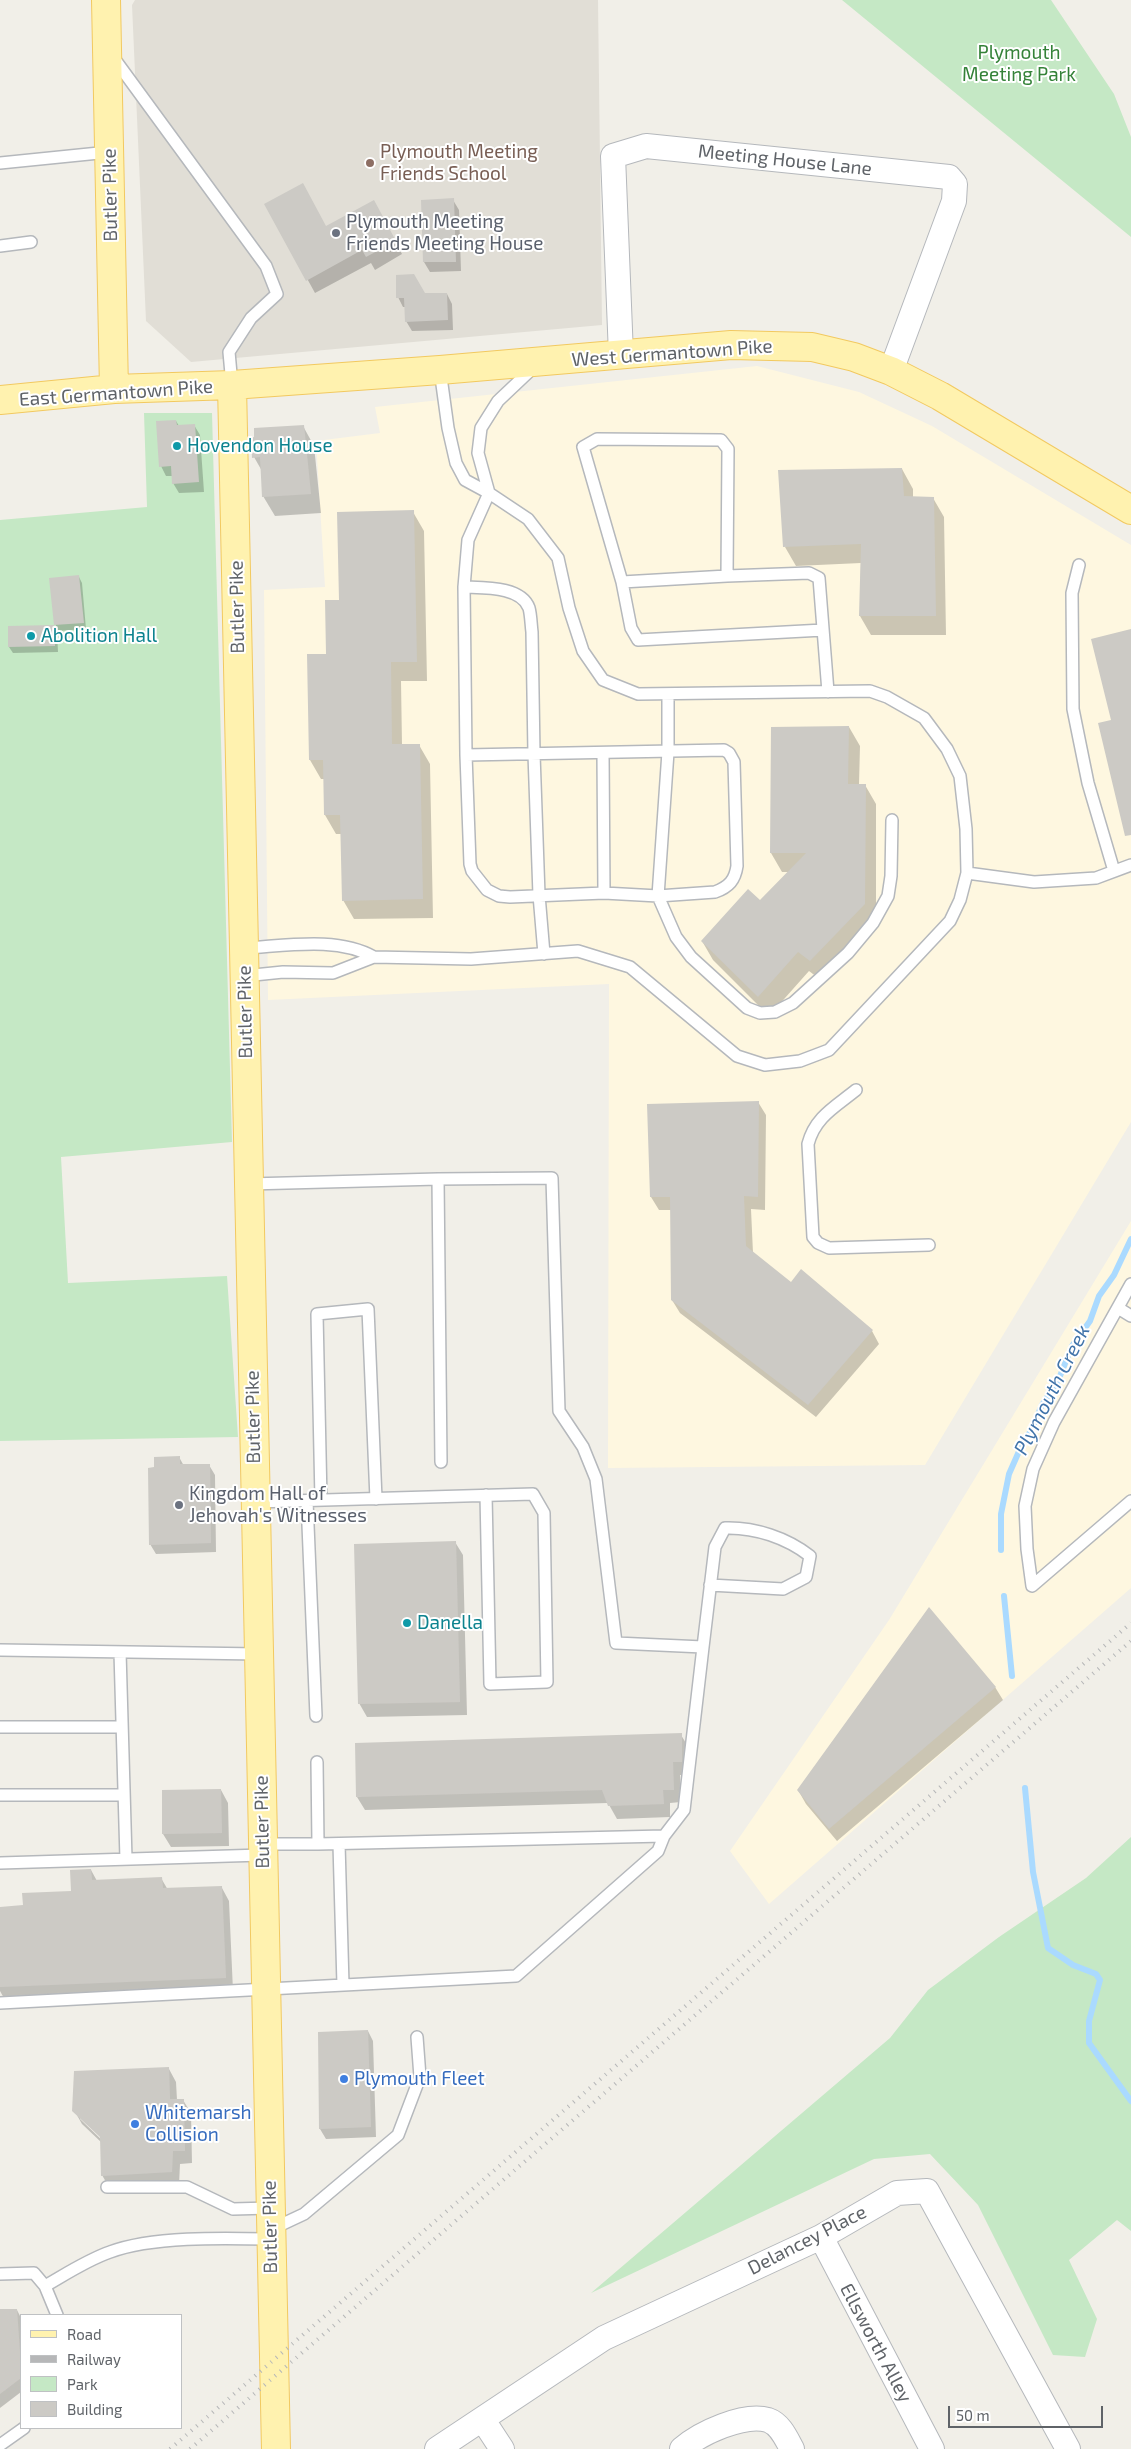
<!DOCTYPE html>
<style>
body{margin:0}
#map{position:relative;width:1131px;height:2449px;overflow:hidden;background:#f1efe8;font-family:"Exo 2",sans-serif}
canvas{display:block}
.legend{position:absolute;left:20px;top:2314px;width:162px;height:115px;box-sizing:border-box;background:#fff;border:1px solid #bfc1c3;margin:0;padding:6px 9px;list-style:none;font-size:15px;color:#5f6368}
.legend li{display:flex;align-items:center;gap:10px;height:25px}
.legend b{width:25px;border:1px solid #bfc1c3}
.scale{position:absolute;left:948px;top:2406px;width:155px;height:22px;box-sizing:border-box;border:2px solid #5f6368;border-top:0;padding-left:6px;font-size:15px;line-height:18px;white-space:nowrap;color:#5f6368;-webkit-text-stroke:4px #fff;paint-order:stroke}
</style>
<div id="map">
<canvas width="1131" height="2449"></canvas>
<ul class="legend">
<li><b style="height:6px;background:#fff2af"></b>Road</li>
<li><b style="height:6px;background:#b6b7b8"></b>Railway</li>
<li><b style="height:14px;background:#c5e8c5"></b>Park</li>
<li><b style="height:14px;background:#cccac5"></b>Building</li>
</ul>
<div class="scale">50 m</div>
</div>
<script>
const ctx = document.querySelector('canvas').getContext('2d');
ctx.lineJoin = 'round';
function fillPath(path, color) { ctx.fillStyle = color; ctx.fill(path, 'evenodd'); }
function trace(path, color, width, dash) { ctx.strokeStyle = color; ctx.lineWidth = width; ctx.lineCap = dash ? 'butt' : 'round'; ctx.setLineDash(dash || []); ctx.stroke(path); }
function drawText(font, color, halo, rows, align = 'center') {
  ctx.font = font + ' "Exo 2",sans-serif'; ctx.lineWidth = 4; ctx.setLineDash([]); ctx.textBaseline = 'middle'; ctx.strokeStyle = halo; ctx.fillStyle = color; for (const [text, x, y, turn = 0] of rows) {
    ctx.save(); ctx.translate(x, y); ctx.rotate((+turn || 0) * Math.PI / 180); ctx.textAlign = isNaN(turn) ? turn : align; if (halo) ctx.strokeText(text, 0, 0); ctx.fillText(text, 0, 0); ctx.restore();
  }
}
fillPath(new Path2D(`
 M757,366L859,392L932,426L1131,545V1122L925,1465L608,1468L609,984L268,1000L264,590L325,587L316,441L380,433L375,407Z
 M1131,1221V1588L769,1904L730,1851L889,1620Z`), '#fef7e0');
fillPath(new Path2D(`
 M135,0H598L602,325L191,362L146,321L132,5Z`), '#e1ded6');
fillPath(new Path2D(`
 M842,0H1051L1114,94L1131,137V237Z
 M144,413H212L232,1142L61,1157L68,1283L227,1276L238,1437L0,1441V520L147,507Z
 M1131,1837V2231L1117,2220L1069,2260L1097,2319L1085,2357L1053,2355L978,2205L930,2154L874,2159L591,2293L890,2038L928,1990L999,1937L1086,1878Z`), '#c5e8c5');
fillPath(new Path2D(`
 M453,200L459,210L461,271L430,272L424,262L422,201Z
 M266,204L326,227L381,215L402,254L375,270L371,263L315,293Z
 M447,294L452,304L453,330L412,331L406,321L405,307H403L398,297Z
 M176,421L179,426L194,425L200,435L204,492L179,493L173,483V476H166L161,466Z
 M303,426L314,446L321,513L275,516L263,496L262,471L254,457L255,438Z
 M902,469L913,489V498H933L944,517L946,635H871L860,616L861,563L796,566L785,547Z
 M413,512L424,531L427,681H401L402,745H419L430,764L433,918L354,919L343,900L342,834H336L325,815L324,779H321L310,760L308,656L327,655L340,601Z
 M79,577L82,583L86,629L57,631L58,652L13,653L9,647V627L56,626L51,579Z
 M849,727L860,746L859,785H865L876,804V924L821,980L809,971L769,1016L713,960L702,941L760,902L789,872H782L771,853Z
 M758,1102L766,1115L765,1210L751,1209L753,1253L791,1284L872,1331L879,1344L816,1417L680,1313L672,1300V1210H659L651,1197Z
 M179,1457L184,1466L209,1465L215,1475L216,1552L156,1554L150,1544L156,1468Z
 M455,1542L463,1555L467,1715L367,1717L359,1703Z
 M995,1687L1003,1700L837,1841L806,1804L798,1790Z
 M681,1735L689,1748V1775H680L681,1802L670,1803V1817L617,1819L608,1803L365,1810L357,1797Z
 M221,1790L228,1803L229,1846L171,1847L163,1834Z
 M91,1870L97,1881L161,1878L168,1890L222,1888L229,1901L233,1991L5,2000L0,1991V1908L24,1907L72,1892Z
 M368,2031L373,2041L376,2137L326,2139L320,2129Z
 M169,2069L176,2082L177,2100H183L191,2113L192,2163L180,2164L179,2185L110,2189L102,2175V2143L82,2124L74,2110ZM80,2116L106,2140L104,2142L80,2119Z
 M0,2310H17L21,2318V2392L0,2408Z`), '#0003');
trace(new Path2D(`
 M1001,1550V1514L1009,1474L1024,1440L1031,1431L1042,1405L1058,1381L1072,1346L1090,1321L1099,1296L1114,1275L1131,1239
 M1004,1596L1012,1676
 M1025,1788L1033,1872L1048,1948L1073,1965L1096,1974L1100,1980L1089,2021V2043L1131,2101`), '#aadaff', 6);
fillPath(new Path2D(`
 M303,183L326,226L374,200L396,241L366,257L362,250L306,281L264,204Z
 M454,198L456,262H423L421,200Z
 M414,274L425,293H447L448,320L405,322L404,298H396V275Z
 M176,420L177,425L195,424L199,482L172,484L171,466L159,467L156,421Z
 M304,425L311,494L262,497L260,457L252,458L251,438L254,437V428Z
 M902,468L904,496L934,497L936,616H859L861,544L783,547L778,470Z
 M414,510L417,662H391L392,744H420L423,899L342,901L340,815H324L323,760H309L307,654H326L325,600H339L337,512Z
 M79,575L84,623L54,625L49,578Z
 M54,625L55,646L8,647V626Z
 M1131,629V835L1125,836L1098,723L1111,720L1091,639Z
 M849,726L848,784H866L865,904L810,961L798,952L758,997L701,941L748,889L760,900L806,853H770L771,727Z
 M759,1101L758,1197L744,1196L746,1246L791,1282L801,1269L873,1330L808,1405L671,1300L670,1197H650L647,1104Z
 M180,1456V1464H210L211,1543L149,1545L148,1468L154,1467V1457Z
 M456,1541L460,1702L358,1704L354,1544Z
 M929,1607L996,1687L829,1829L797,1790Z
 M682,1733V1762H673L674,1790H663L664,1804L608,1806L602,1790L356,1797L355,1743Z
 M221,1789L222,1833L162,1834V1790Z
 M91,1869L92,1880L162,1877L163,1888L222,1886L226,1978L0,1987V1907L23,1905L22,1893L71,1891L70,1870Z
 M368,2030L371,2127L319,2129L318,2032Z
 M169,2067L170,2099H184L185,2151H173L172,2172L101,2176L100,2137L72,2111L74,2071Z
 M0,2309H17L21,2367V2378L0,2394Z`), '#cccac5');
const lane = new Path2D(`
 M113,57L266,266L277,294L251,318L229,352L232,385
 M0,163L109,152
 M0,246L31,242
 M1079,565L1072,593L1073,709L1088,783L1114,871
 M622,582L727,576
 M464,587C483,588 521,586 529,608C531,615 531,625 532,632L534,754L539,895L544,954
 M823,630L638,640L631,628L622,582L583,447L597,439L721,440L728,449L727,576L809,573L819,578L828,692
 M668,695V752L658,896L676,937L691,957L747,1008L760,1013L775,1012L793,1003L848,953L873,923L888,896L891,876L892,820
 M603,753L604,893
 M466,755L724,750L729,753L734,762L737,866C735,880 729,887 715,892L658,896L604,893L510,897L499,896L487,890L472,871L470,864L466,755L464,587L468,540L489,493L478,453L481,428L498,401L535,366
 M967,873L1034,882L1096,878L1131,865
 M244,948C285,946 337,936 374,957
 M244,976L283,972L333,973L374,957L471,959L578,951L630,967L737,1056L765,1065L800,1061L829,1050L950,921L960,900L967,873L966,829L960,776L947,749L924,718L887,697L870,691L638,694L603,680L583,651L569,608L558,558L528,519L489,493L465,480L456,463L448,428L440,370
 M856,1090C835,1107 815,1117 808,1144L813,1237L818,1243L829,1248L929,1245
 M249,1184L438,1179L441,1462
 M1131,1284L1054,1422L1033,1469L1025,1506L1027,1549L1032,1586L1131,1501
 M1118,1308L1131,1316
 M321,1500L317,1314L368,1309L376,1499
 M307,1501L316,1716
 M255,1502L533,1494L544,1513L547,1682L490,1684L486,1495
 M703,1647L715,1547L725,1528C755,1527 787,1538 810,1556L806,1577L783,1589L710,1585
 M0,1650L258,1654
 M120,1652L126,1859
 M0,1727H122
 M0,1795H124
 M262,1844H318L317,1762
 M318,1844L664,1836
 M339,1844L343,1985
 M0,1863L262,1855
 M0,2003L516,1976L658,1851L664,1836L684,1810L703,1647L616,1643L596,1479L583,1447L559,1411L552,1178L438,1179
 M107,2187H187L233,2209L270,2208
 M272,2229L304,2214L398,2135L420,2077L417,2037
 M0,2274L34,2273L45,2286C66,2274 87,2260 110,2252C152,2236 225,2238 270,2239
 M45,2286L57,2315
 M0,2445L24,2428`);
const street = new Path2D(`
 M621,355L613,156L646,146L949,177L955,184L954,201L891,371
 M821,2237L932,2449
 M483,2420L502,2449
 M437,2449L604,2338L821,2237L897,2193L927,2191L1068,2449
 M682,2449C700,2433 744,2413 768,2420C780,2424 786,2438 792,2449`);
const primary = new Path2D(`
 M106,0L114,389
 M232,385L276,2449
 M0,400L114,389L232,385L440,370L731,345L812,347L854,357L891,371L940,396L1131,510`);
trace(lane, '#b5b8bc', 14);
trace(street, '#b5b8bc', 26);
trace(primary, '#f2c960', 30);
trace(lane, '#fff', 11);
trace(street, '#fff', 24);
trace(primary, '#fff2af', 28);
trace(new Path2D(`
 M170,2449L1131,1623
 M190,2449L1131,1641`), '#b6b7b8', 4, [1, 6]);
for (const [x, y, r, color] of [
 [370,163,5,"#8d6e63"],
 [336,233,5,"#6b7280"],
 [177,446,5,"#0f9aa8"],
 [31,636,5,"#0f9aa8"],
 [179,1505,5,"#6b7280"],
 [407,1623,5,"#0f9aa8"],
 [344,2079,5,"#3f7fe0"],
 [135,2124,5,"#3f7fe0"]
]) { const dot = new Path2D(); dot.arc(x, y, r, 0, 2 * Math.PI); ctx.fillStyle = color; ctx.fill(dot); trace(dot, '#fff', 2); }
drawText('19px', '#348238', '#fff', [
 ["Plymouth",1019,53],
 ["Meeting Park",1019,75]
]);
drawText('19px', '#785e54', '#fff', [
 ["Plymouth Meeting",380,152],
 ["Friends School",380,174]
], 'left');
drawText('19px', '#5f6368', '#fff', [
 ["Meeting House Lane",785,160,6],
 ["Butler Pike",110,195,-91],
 ["West Germantown Pike",672,353,-4],
 ["East Germantown Pike",116,393,-4],
 ["Butler Pike",237,607,-91],
 ["Butler Pike",245,1012,-91],
 ["Butler Pike",253,1417,-91],
 ["Butler Pike",262,1822,-91],
 ["Butler Pike",270,2227,-91],
 ["Delancey Place",807,2240,-27],
 ["Ellsworth Alley",876,2343,62]
]);
drawText('19px', '#5b616d', '#fff', [
 ["Plymouth Meeting",346,222],
 ["Friends Meeting House",346,244],
 ["Kingdom Hall of",189,1494],
 ["Jehovah's Witnesses",189,1516]
], 'left');
drawText('19px', '#0d838f', '#fff', [
 ["Hovendon House",187,446],
 ["Abolition Hall",41,636],
 ["Danella",417,1623]
], 'left');
drawText('19px', '#366cbe', '#fff', [
 ["Plymouth Fleet",354,2079],
 ["Whitemarsh",145,2113],
 ["Collision",145,2135]
], 'left');
drawText('italic 20px', '#4174aa', '#fff', [
 ["Plymouth Creek",1052,1390,-63]
]);
</script>
